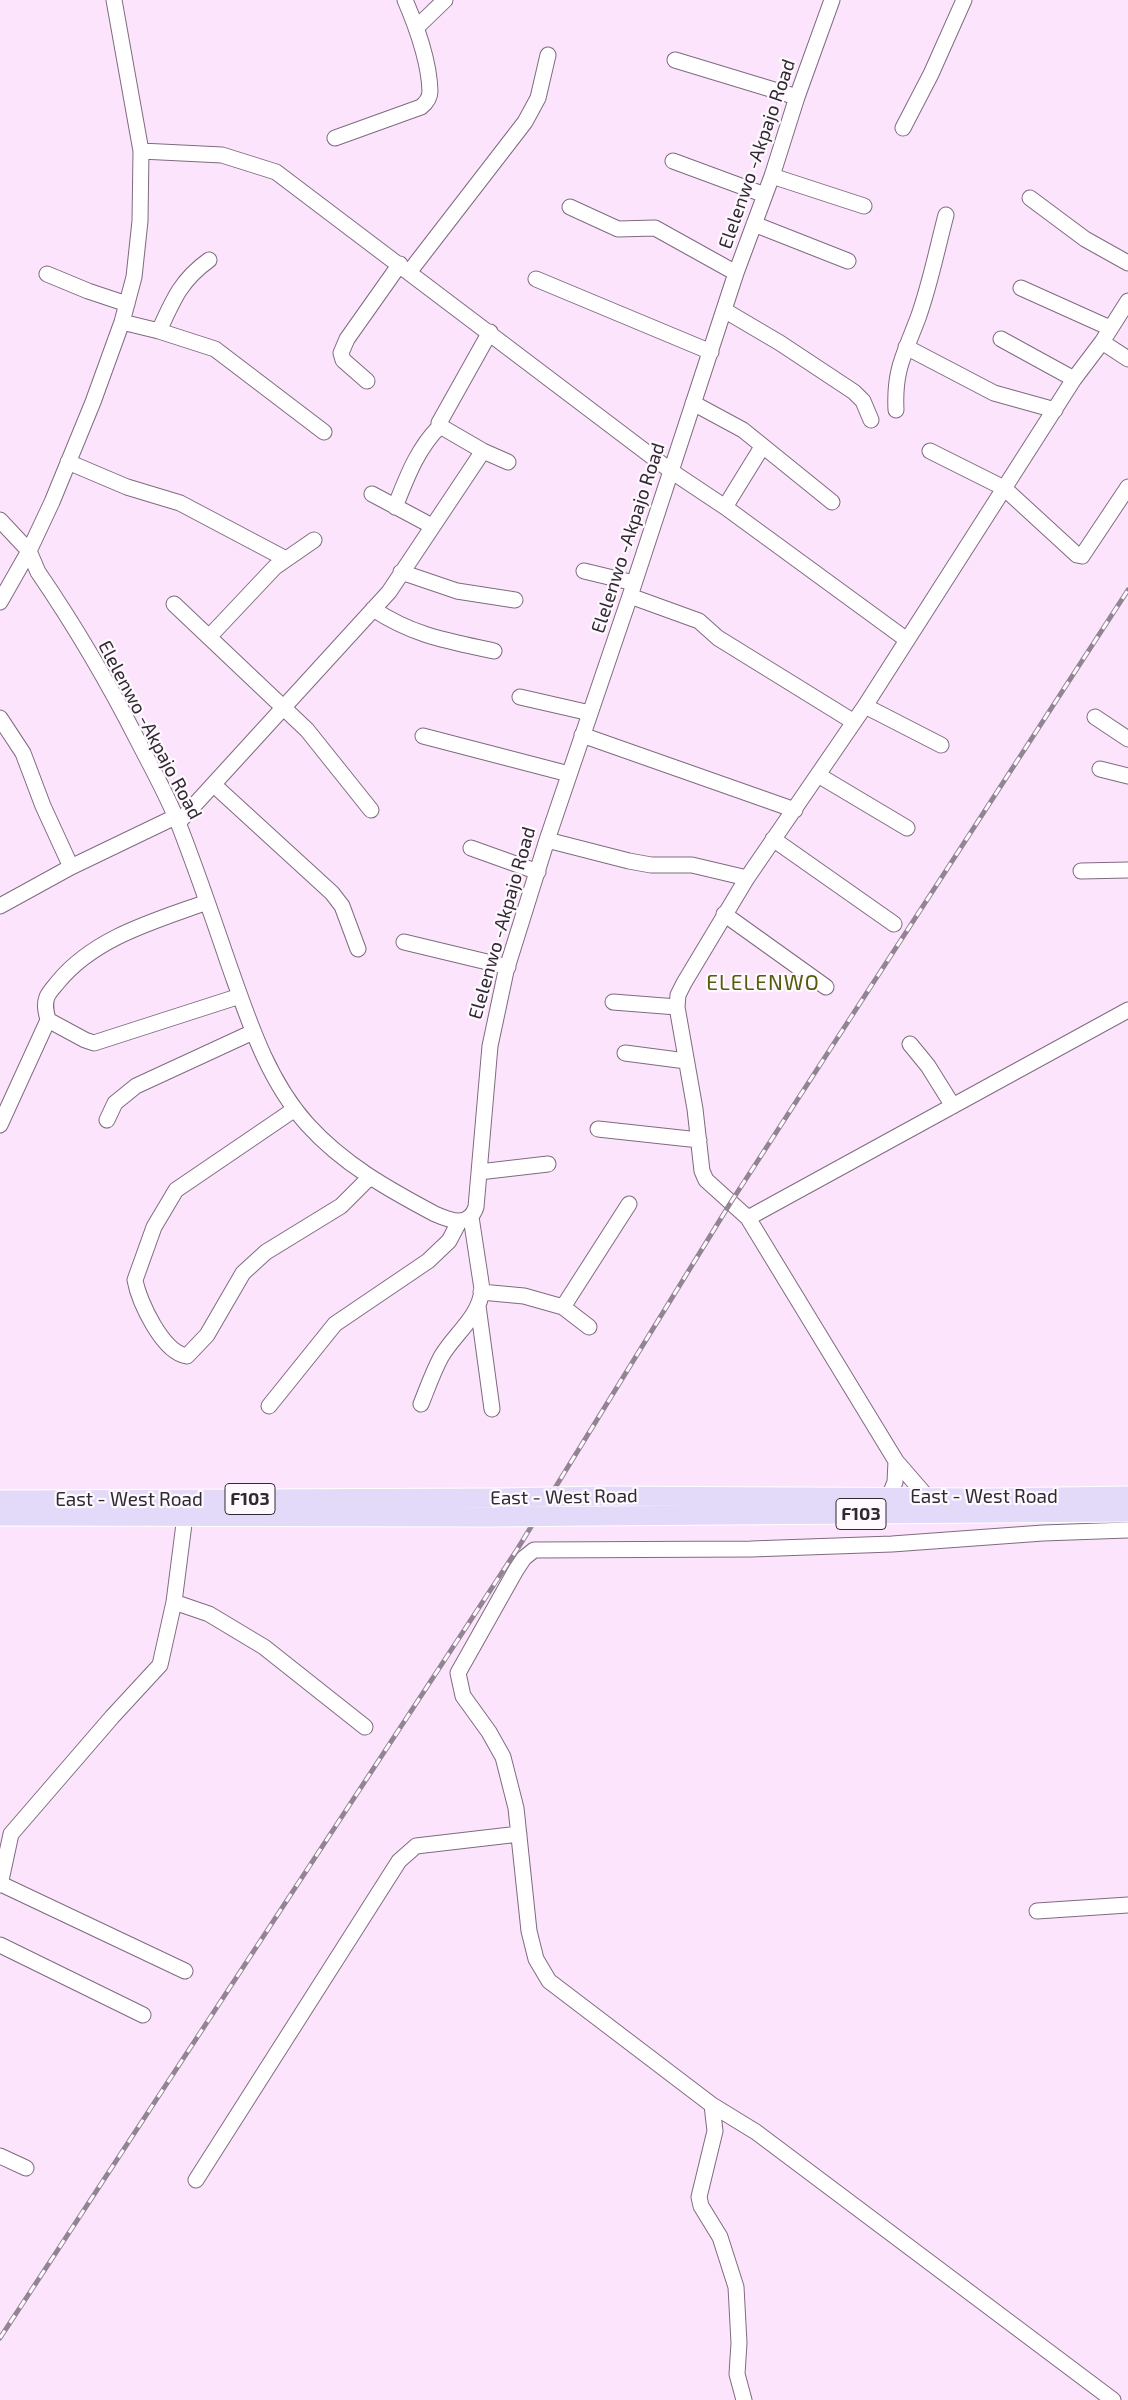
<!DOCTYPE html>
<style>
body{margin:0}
canvas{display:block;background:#fce5fc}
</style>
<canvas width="1128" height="2400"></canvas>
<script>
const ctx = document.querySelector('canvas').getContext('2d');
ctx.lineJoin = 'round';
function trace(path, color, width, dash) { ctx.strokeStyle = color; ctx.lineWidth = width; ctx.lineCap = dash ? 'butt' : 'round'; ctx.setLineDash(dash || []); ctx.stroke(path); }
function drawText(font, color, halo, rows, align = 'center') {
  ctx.font = font + ' "Exo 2",sans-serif'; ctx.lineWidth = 4.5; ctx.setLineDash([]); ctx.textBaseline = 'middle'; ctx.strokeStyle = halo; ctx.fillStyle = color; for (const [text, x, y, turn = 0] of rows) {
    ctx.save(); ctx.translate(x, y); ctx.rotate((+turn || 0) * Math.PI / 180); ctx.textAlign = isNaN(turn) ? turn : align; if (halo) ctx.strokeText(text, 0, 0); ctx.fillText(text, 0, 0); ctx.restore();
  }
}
const minor = new Path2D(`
 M417,27L445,0
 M675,60L797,97
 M903,128L931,74L964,0
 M335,138L421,107C426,103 430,98 430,91C429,60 417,28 405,0
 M141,151L222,155L276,172L671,471L725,507L907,640
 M673,161L765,195
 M772,176L864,206
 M1030,198L1085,239L1128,263
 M570,207L618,229L655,228L736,273
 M754,224L848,261
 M410,271L525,122L538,98L548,55
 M47,274L88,291L127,304
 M536,279L711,352
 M1021,288L1110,328
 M724,310L780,343L854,392L863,401L871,420
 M122,322L159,331L215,349L324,432
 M159,331C173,300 181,280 209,260
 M1001,339L1074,379
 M1102,342L1128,359
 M906,347L994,393L1055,410
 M367,381L343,360L341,353L347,339L400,264
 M693,403L743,430L832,502
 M896,410C894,370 904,355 918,318C930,285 937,249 946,215
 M440,426L483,451L508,462
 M930,451L1004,488L1077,555L1082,556L1128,487
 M68,462L127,487L180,503L284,558
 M372,494L432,526
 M395,507C407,477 417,449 440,426L439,423L490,332
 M725,507L762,447
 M0,520L29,551L38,572C75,626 109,684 139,743C153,770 168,797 179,825C197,871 213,918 229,965C249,1021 267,1079 307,1124C343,1164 388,1189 435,1214C451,1221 469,1228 476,1207L490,1046L506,971L547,840L630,596L736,273L772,176L797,97L832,0
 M584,571L634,583
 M401,572L457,591L515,600
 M630,596L699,621L718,638L854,722
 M0,602L29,551L52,502L93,402L122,322L134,277L140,221L141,151L114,0
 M174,604L307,730L371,810
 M373,609C414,636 448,641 494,651
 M209,637L275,567L314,540
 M520,697L590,713
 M865,706L941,745
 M1095,717L1128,739
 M0,718L23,753L43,806L71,867
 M582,735L795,810
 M423,736L569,774
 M1100,769L1128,776
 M818,775L907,828
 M214,785L332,893L342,906L358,949
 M178,823L389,592L483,451
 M773,839L894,924
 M547,840L629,861L651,865H692L747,878
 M471,848L538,872
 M1081,871L1128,870
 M0,906L71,867L175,817
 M724,914L826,987
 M404,942L508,967
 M613,1002L677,1007
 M48,1020L85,1040L94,1043L240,996
 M910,1044L928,1066L953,1106
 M625,1053L686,1061
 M295,1109L176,1190L154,1227L135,1280C139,1302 163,1353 187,1356L207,1335L243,1273L266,1252L341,1206L370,1177
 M107,1120L115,1103L136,1086L253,1032
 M0,1125L48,1020C46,1012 44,1005 47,997C49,992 54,987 58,982C95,937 155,921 207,902
 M598,1129L699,1140
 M479,1172L548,1164
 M748,1218L1128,1010
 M481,1292L524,1296L563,1307L589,1327
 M478,1306L492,1409
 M563,1307L629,1204
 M421,1404C427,1389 433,1372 441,1357C454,1334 480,1317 482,1289L471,1217
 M269,1406L335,1324L428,1261L449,1241L459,1222
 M889,1497L895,1482L896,1461
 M928,1498L896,1461L748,1218L706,1180L702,1171L695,1109L677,1007L678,995L684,983L747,878L865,706L1074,379L1102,342L1128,301
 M174,1602L209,1614L264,1647L365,1727
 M1,1884L185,1971
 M0,1885L11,1834L112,1717L160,1665L174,1602L185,1516
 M1037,1911L1128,1905
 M0,1945L143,2015
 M712,2105L715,2131L699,2197L701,2206L720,2237L736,2287L739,2343L737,2374L744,2400
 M0,2156L26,2168
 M196,2180L399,1861L416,1846L519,1834
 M1113,2400L756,2132L712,2105L549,1981L536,1959L529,1931L516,1808L503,1757L489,1732L463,1696L458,1673L516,1570L524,1558L534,1550L751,1549L892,1544L1043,1533L1128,1530`);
const major = new Path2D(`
 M600,1496L991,1498L1128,1496
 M0,1500L500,1498
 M0,1516L492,1517
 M594,1516L1128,1512`);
trace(minor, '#7f6b7f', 17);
trace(major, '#fff', 21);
trace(minor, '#fff', 15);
trace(major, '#e2daf8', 19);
const rail = new Path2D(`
 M0,2338L518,1548L731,1202L1128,590`);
trace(rail, '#938493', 5);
trace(rail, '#fef9fe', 3, [9]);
const majorBridge = new Path2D(`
 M500,1498L600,1496
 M492,1517L594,1516`);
trace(majorBridge, '#fff', 21, []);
trace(majorBridge, '#e2daf8', 19);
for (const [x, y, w] of [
 [250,1499,50],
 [861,1514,50]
]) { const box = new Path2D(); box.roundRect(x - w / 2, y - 15.5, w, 31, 4); ctx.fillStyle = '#fef9fe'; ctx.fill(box); trace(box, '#312931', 1); }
drawText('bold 18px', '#312931', null, [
 ["F103",250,1499],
 ["F103",861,1514]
]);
drawText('19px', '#312931', '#fef9fe', [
 ["Elelenwo -Akpajo Road",757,154,-71],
 ["Elelenwo -Akpajo Road",628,538,-72],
 ["Elelenwo -Akpajo Road",150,730,62],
 ["Elelenwo -Akpajo Road",502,923,-74],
 ["East - West Road",564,1497,-1],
 ["East - West Road",984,1497],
 ["East - West Road",129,1500]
]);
ctx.letterSpacing = '1px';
drawText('21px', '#535c09', '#fef9fe', [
 ["ELELENWO",763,983]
]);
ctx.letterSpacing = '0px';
</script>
